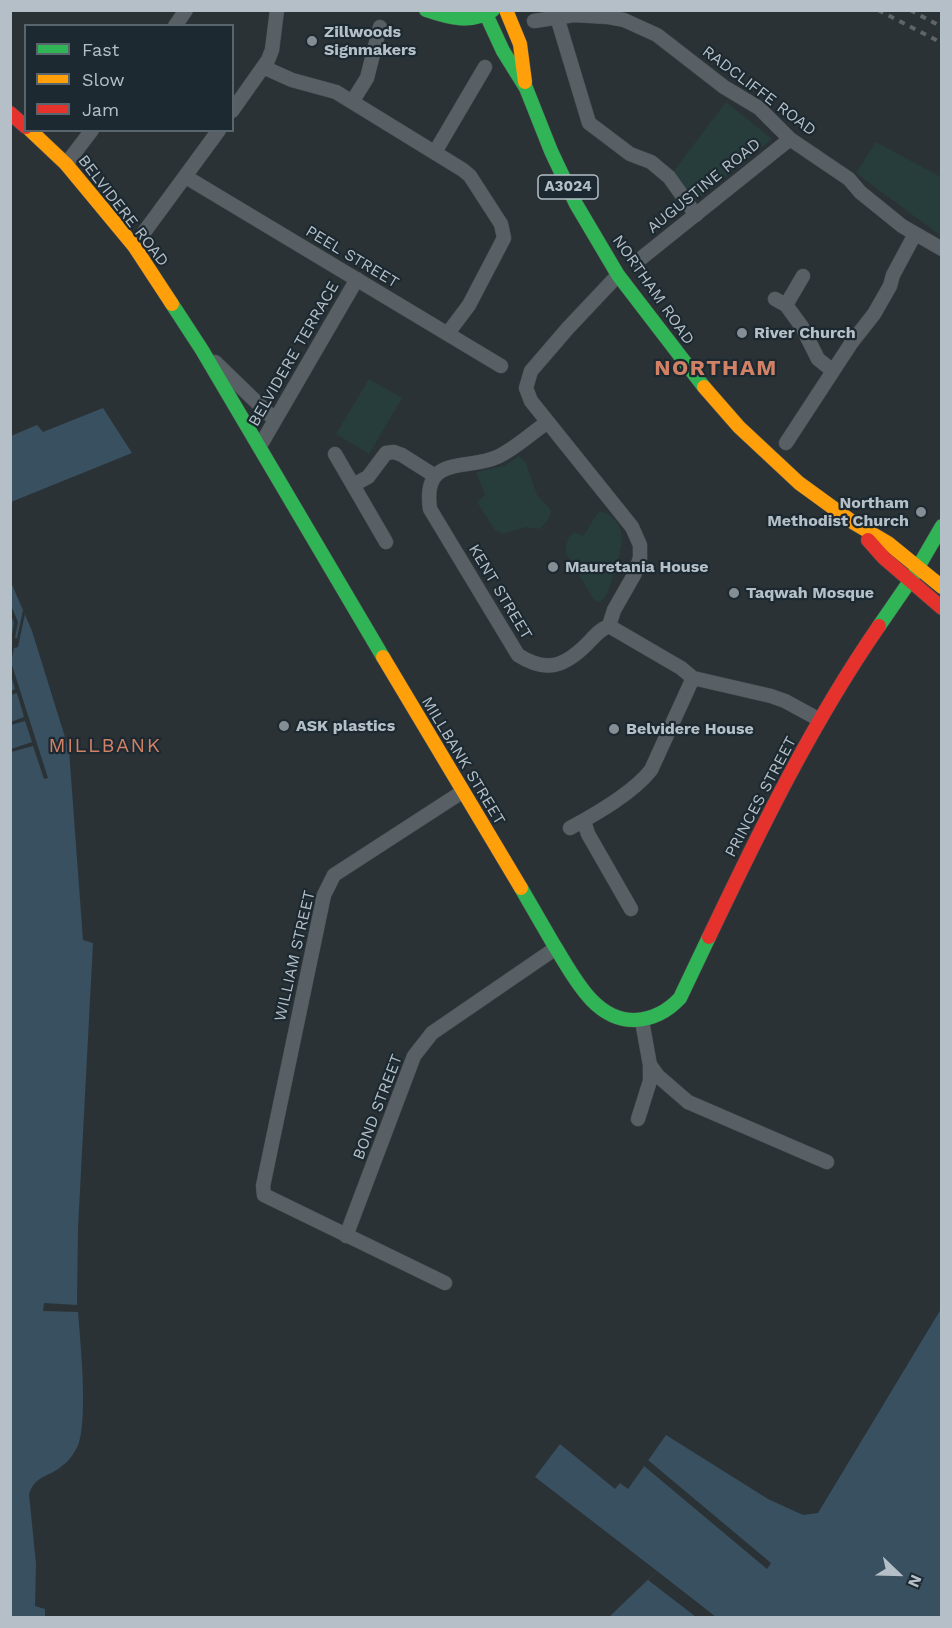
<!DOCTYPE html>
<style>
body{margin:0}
#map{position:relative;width:952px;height:1628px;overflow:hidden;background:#2a3236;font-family:"Work Sans",sans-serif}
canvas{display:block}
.frame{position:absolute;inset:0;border:12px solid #b4bfc7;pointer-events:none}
.legend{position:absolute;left:24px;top:24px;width:210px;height:108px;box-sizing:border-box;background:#1d2931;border:2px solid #59656d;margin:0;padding:8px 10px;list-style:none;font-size:18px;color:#b4bfc7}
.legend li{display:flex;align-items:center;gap:12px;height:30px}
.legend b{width:30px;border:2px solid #59656d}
.north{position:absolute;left:868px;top:1544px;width:60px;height:60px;-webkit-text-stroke:4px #1d2931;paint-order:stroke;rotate:113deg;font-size:16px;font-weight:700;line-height:24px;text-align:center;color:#b4bfc7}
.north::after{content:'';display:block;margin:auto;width:21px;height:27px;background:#b4bfc7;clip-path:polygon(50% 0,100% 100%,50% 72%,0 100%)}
</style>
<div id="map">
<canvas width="952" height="1628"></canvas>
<div class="frame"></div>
<ul class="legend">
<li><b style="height:8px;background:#30b455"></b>Fast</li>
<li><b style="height:8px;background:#ff9f0a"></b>Slow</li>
<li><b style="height:8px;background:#e5322d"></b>Jam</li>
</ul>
<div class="north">N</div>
</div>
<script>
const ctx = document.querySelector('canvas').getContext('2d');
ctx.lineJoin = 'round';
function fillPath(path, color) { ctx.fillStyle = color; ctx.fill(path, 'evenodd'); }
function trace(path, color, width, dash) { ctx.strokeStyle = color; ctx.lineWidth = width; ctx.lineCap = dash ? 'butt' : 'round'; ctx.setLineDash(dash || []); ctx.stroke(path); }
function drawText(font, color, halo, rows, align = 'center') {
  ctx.font = font + ' "Work Sans",sans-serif'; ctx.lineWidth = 4.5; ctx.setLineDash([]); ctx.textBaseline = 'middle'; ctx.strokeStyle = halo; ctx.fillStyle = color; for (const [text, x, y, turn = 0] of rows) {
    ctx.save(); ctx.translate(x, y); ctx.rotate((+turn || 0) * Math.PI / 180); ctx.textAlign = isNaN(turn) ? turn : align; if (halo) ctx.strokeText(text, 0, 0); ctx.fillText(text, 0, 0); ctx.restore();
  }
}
fillPath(new Path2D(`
 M726,102L772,139L693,203L673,172Z
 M876,142L941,177V236L856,173Z
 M369,379L402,398L369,454L336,434Z
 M519,456L526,463L537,495L551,510L550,517L540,529L525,527L503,534L495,530L477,502L485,495L476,472L504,466Z
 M601,511C631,523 622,549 614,572C610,584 610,593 600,602L595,601L566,553C565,544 568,538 574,532L583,536C589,529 595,514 601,511Z`), '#273d3b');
fillPath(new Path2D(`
 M103,408L132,453L11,502V436L37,425L43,432Z
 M10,580L32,631L69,750L83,940L93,943L78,1228L77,1305L44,1303L43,1311L78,1312C80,1338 90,1433 75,1451C72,1456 68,1462 63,1465C49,1478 36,1474 29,1494L36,1564L35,1606L45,1609V1618L10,1617Z
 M941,1309V1617H609L657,1571L535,1477L560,1444L615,1489L620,1483L628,1489L666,1435L768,1499L803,1515L818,1513Z`), '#395060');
fillPath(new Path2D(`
 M11,605L18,622L15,638H17L23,610L25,614L18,647L14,648L11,662L48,778L44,779L33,746L11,752V749L32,742L25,721L11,725V722L24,717L17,693L11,695V691L15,689L11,675V639L14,623L11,615Z
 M648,1460L771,1563L767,1569L644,1466Z
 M657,1571L716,1617H696L648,1580Z`), '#2a3236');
const street = new Path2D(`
 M557,17L589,123L630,154L651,162L669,177L696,215
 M534,21L574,15L608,17L624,20L657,35L724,87L759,108L790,139L849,179L860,192L902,226L942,249
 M175,26L186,10
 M263,67L292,80L336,92L463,170L470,176L501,224L504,238L469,305L448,333
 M352,102L367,78L380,27
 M232,111L268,60L272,50L277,10
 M435,152L485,67
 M66,164L92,130
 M186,177L501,366
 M134,246L219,130
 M639,260L790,139
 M775,299L786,305L803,276
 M786,305L802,327L818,359L833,371
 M215,362L275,420
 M548,422C531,433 515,449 497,457C466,471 422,454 430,509L518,655C546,673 564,667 587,644C594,637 600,629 609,626L614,610L634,575L640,558V545L632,527L531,401L526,388L531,371L568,328L618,275
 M786,443L852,342L874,314L890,286L893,275L915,234
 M260,446L357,279
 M335,454L386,542
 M353,485L368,477L386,453L394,452L402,455L435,476
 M609,626L681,668L693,678L771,696L785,701L820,720
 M584,821L588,834L631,909
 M570,828C596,814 633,793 651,770L693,678
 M642,1021L650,1065L658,1076L688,1102L827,1162
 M638,1119L650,1081V1065
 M346,1236L414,1056L432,1033L556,948
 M445,1283L264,1195L263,1186L324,895L334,875L462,792`);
const fast = new Path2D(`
 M426,10C449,18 471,24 493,10
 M484,10L503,51L526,88L551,151L576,204L618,275L704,387
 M172,304L202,350L383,657
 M879,626L910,581L942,526
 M521,888C532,907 543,926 554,945C573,975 594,1021 635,1020C654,1019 668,1011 680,998L709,937`);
const slow = new Path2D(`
 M506,10L520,44L525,82
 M30,130L66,164L134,246L172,304
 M704,387L739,427L799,483L854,523L888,543L942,587
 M383,657L521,888`);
const jam = new Path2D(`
 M10,113L26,127
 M868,540L884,558L942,608
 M709,937C760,830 812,723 879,626`);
trace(street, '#484e51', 15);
trace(fast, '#484e51', 15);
trace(slow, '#484e51', 15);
trace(jam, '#484e51', 15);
trace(street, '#596065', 14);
trace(fast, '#30b455', 14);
trace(slow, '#ff9f0a', 14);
trace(jam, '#e5322d', 14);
trace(new Path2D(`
 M878,10L942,43
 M910,10L942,27`), '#5e6468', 4, [6, 6]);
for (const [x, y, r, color] of [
 [312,41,6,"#848e94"],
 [742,333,6,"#848e94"],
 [921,512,6,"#848e94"],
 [553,567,6,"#848e94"],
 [734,593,6,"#848e94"],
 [284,726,6,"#848e94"],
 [614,729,6,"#848e94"]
]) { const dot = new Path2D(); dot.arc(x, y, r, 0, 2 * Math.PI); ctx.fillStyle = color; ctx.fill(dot); trace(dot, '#1d2931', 2); }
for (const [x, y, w] of [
 [568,187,60]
]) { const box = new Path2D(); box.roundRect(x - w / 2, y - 12, w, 24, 4.5); ctx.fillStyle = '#1d2931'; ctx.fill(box); trace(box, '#b4bfc7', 1.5); }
drawText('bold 15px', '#b4bfc7', null, [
 ["A3024",568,187]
]);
drawText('bold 16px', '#b4bfc7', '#1d2931', [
 ["Zillwoods",324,32],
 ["Signmakers",324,50],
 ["River Church",754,333],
 ["Northam",909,503,"right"],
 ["Methodist Church",909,521,"right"],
 ["Mauretania House",565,567],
 ["Taqwah Mosque",746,593],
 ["ASK plastics",296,726],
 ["Belvidere House",626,729]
], 'left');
drawText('16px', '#b4bfc7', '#1d2931', [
 ["RADCLIFFE ROAD",759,91,37],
 ["AUGUSTINE ROAD",704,186,-39],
 ["BELVIDERE ROAD",123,211,52],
 ["PEEL STREET",352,257,31],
 ["NORTHAM ROAD",653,290,55],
 ["BELVIDERE TERRACE",294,354,-60],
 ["KENT STREET",500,592,59],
 ["MILLBANK STREET",463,761,59],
 ["PRINCES STREET",761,797,-62],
 ["WILLIAM STREET",295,956,-77],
 ["BOND STREET",378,1107,-69]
]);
ctx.letterSpacing = '1.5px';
drawText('20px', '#d18165', '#1d2931', [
 ["MILLBANK",105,746]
]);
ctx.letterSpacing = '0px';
ctx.letterSpacing = '1.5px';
drawText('bold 22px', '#d18165', '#1d2931', [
 ["NORTHAM",716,369]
]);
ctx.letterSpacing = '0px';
</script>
